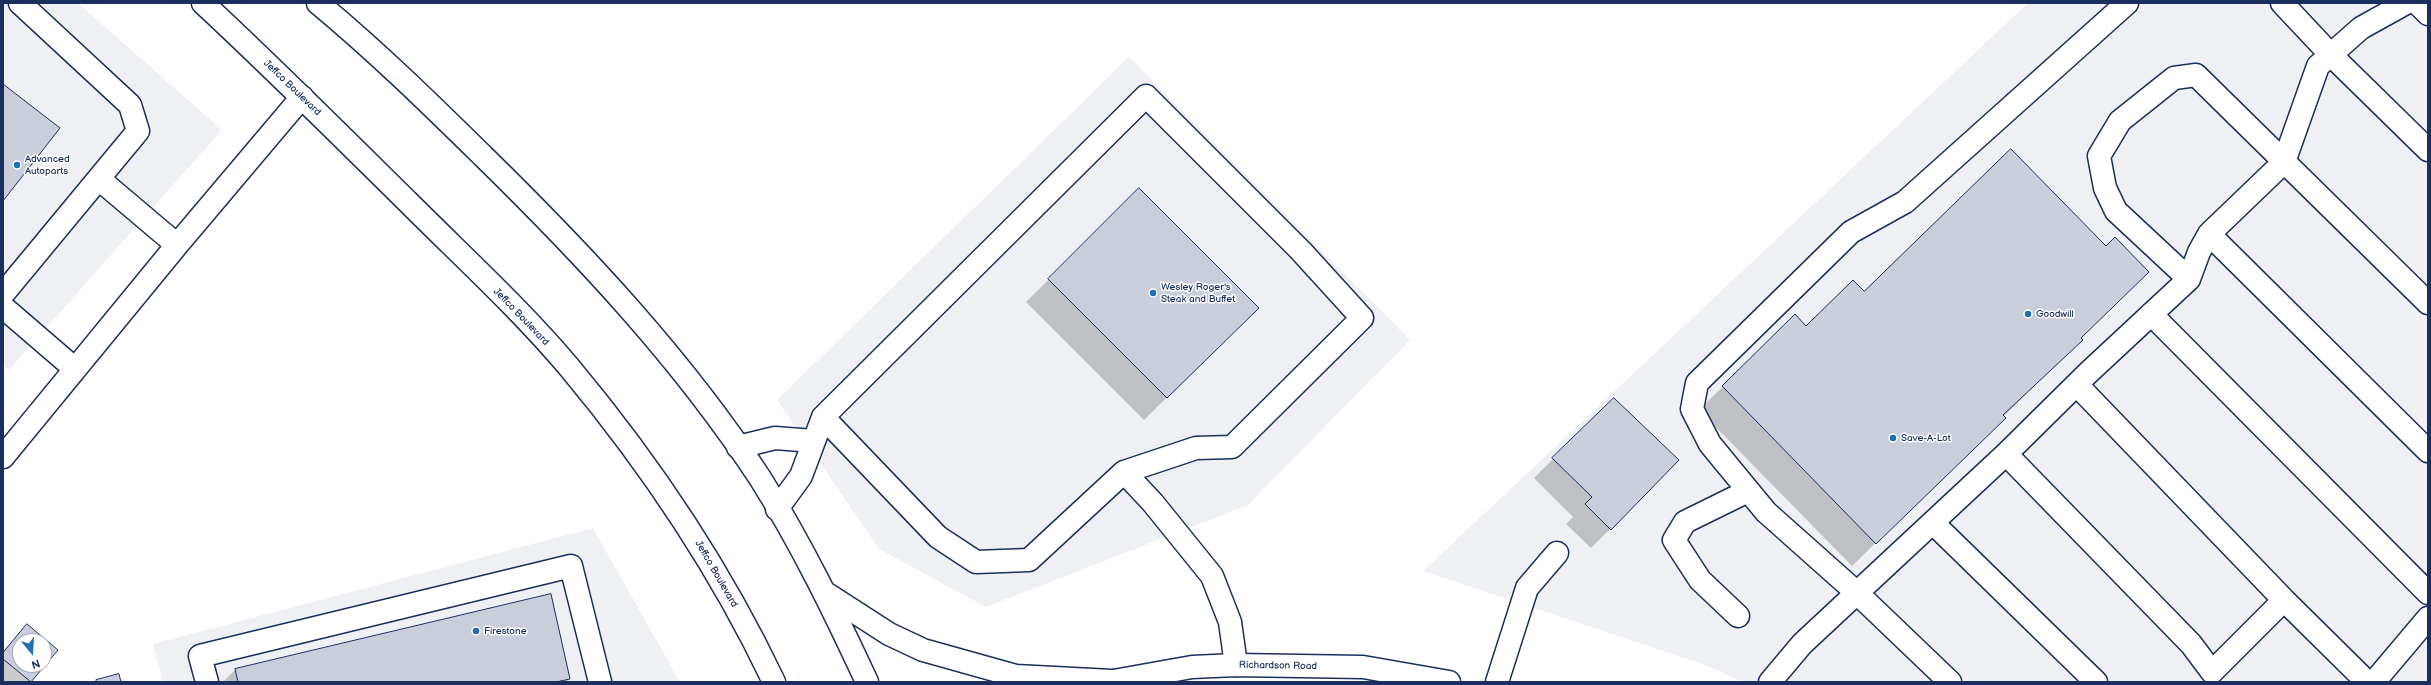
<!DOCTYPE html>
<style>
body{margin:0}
#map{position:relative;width:2431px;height:685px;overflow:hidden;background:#fff;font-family:"Balsamiq Sans",sans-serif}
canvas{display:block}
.frame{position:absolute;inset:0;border:4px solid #1b2f5e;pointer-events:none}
.north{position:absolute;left:12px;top:633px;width:40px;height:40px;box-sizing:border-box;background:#fff;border:1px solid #a4acbf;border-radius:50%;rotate:162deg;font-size:11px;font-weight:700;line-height:16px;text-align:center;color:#1b2f5e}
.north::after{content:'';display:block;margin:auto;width:14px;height:18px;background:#1f6fb2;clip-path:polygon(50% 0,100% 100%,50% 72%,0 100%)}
</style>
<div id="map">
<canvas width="2431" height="685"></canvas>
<div class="frame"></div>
<div class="north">N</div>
</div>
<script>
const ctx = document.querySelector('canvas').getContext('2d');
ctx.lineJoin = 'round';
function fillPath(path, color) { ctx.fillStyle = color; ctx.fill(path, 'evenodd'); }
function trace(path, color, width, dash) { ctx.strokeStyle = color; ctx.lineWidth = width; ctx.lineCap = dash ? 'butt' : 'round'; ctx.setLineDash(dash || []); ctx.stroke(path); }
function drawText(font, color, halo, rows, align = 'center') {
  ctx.font = font + ' "Balsamiq Sans",sans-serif'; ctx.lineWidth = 3; ctx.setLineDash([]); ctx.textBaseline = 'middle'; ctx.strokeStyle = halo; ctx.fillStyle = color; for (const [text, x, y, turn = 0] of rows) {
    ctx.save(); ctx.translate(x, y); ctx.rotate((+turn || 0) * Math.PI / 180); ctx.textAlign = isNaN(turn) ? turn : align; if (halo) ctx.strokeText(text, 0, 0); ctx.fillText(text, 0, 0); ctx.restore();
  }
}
fillPath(new Path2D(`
 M3,3H78L222,130L9,370L3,365Z
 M2028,3H2428V682H1742L1708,666L1423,571Z
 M1129,57L1410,340L1248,505L986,607L879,549L777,400Z
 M593,528L680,682H163L153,644Z`), '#eff0f4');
fillPath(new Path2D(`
 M1139,190L1257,308L1144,420L1026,302Z
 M1864,293L2081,340L1852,566L1699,410L1795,316L1806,327Z
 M1553,459L1678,461L1591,548L1566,524L1573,517L1534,478Z
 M27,625L57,650L30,682H3V651ZM20,641H44V665H20Z
 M235,670L569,678L566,682H223Z`), '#0003');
const building = new Path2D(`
 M3,84L60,128L3,201Z
 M2011,149L2106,246L2115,237L2149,272L2081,338L2083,340L2003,415L2006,418L1876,544L1722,386L1795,314L1806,326L1853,280L1864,291Z
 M1139,188L1259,308L1167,398L1048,279Z
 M1614,398L1679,460L1611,530L1585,504L1592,497L1552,458Z
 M551,594L570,679L556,682H238L235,669Z
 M27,624L58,650L31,682L3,659V653ZM20,641H44V665H20Z
 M119,674L121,682H96V680Z`);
fillPath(building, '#caceda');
trace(building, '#1b2f5e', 1);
const minor = new Path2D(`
 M2282,3L2330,54L2428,150
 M2417,3L2428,14
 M99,179L177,245
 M2209,234L2428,451
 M2189,279L2116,211L2105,188L2099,156L2120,121L2174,78L2196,75L2428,303
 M3,294L138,131L130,105L20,3
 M3,307L75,369
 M2151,314L2428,593
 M2077,385L2284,600L2367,682
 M738,447L775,438L814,441
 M2006,454L2191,644L2212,672L2284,600
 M3,457L177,245L302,97
 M1124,472L1153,503L1212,576L1230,622L1236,665
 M777,509L801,476L823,417L1146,96L1301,251L1362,318L1232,447L1196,448L1124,472L1029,560L976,562L938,537L823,417
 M1933,523L2096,682
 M1738,616L1700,580L1674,540L1685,522L1748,491
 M207,682L200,656L571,566L600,682
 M1497,682L1527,588L1557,553
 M1770,682L1802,644L2006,454L2088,373L2189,279L2199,252L2209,234L2284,162L2318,66L2361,28L2406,3
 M1950,682L1857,593L1766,512L1710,444L1692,409L1697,383L1851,232L1905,202L2127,3
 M2374,682L2428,618`);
const major = new Path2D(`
 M203,3C273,68 341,136 409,203C463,257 520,309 569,367C650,464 720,568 774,682
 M318,3C376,51 430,104 483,156C584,255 682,359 760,478C801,543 835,613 867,682
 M827,594L889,634L923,650L1016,676L1112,681
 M1108,682L1192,667L1236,665L1363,667L1449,682`);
trace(minor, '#1b2f5e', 25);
trace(major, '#1b2f5e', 25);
trace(minor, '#fff', 22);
trace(major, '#fff', 22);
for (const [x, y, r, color] of [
 [17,165,4,"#1f6fb2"],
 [1153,293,4,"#1f6fb2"],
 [2028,314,4,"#1f6fb2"],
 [1893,438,4,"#1f6fb2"],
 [476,631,4,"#1f6fb2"]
]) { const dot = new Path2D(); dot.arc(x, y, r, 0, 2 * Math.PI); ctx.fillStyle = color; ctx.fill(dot); trace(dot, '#fff', 1.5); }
drawText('10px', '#1b2f5e', '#fff', [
 ["Jeffco Boulevard",292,88,44],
 ["Jeffco Boulevard",521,317,46],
 ["Jeffco Boulevard",716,574,60],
 ["Richardson Road",1278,666,1]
]);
drawText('10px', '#1b2f5e', '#fff', [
 ["Advanced",25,159],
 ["Autoparts",25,171],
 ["Wesley Roger's",1161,287],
 ["Steak and Buffet",1161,299],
 ["Goodwill",2036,314],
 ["Save-A-Lot",1901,438],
 ["Firestone",484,631]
], 'left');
</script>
